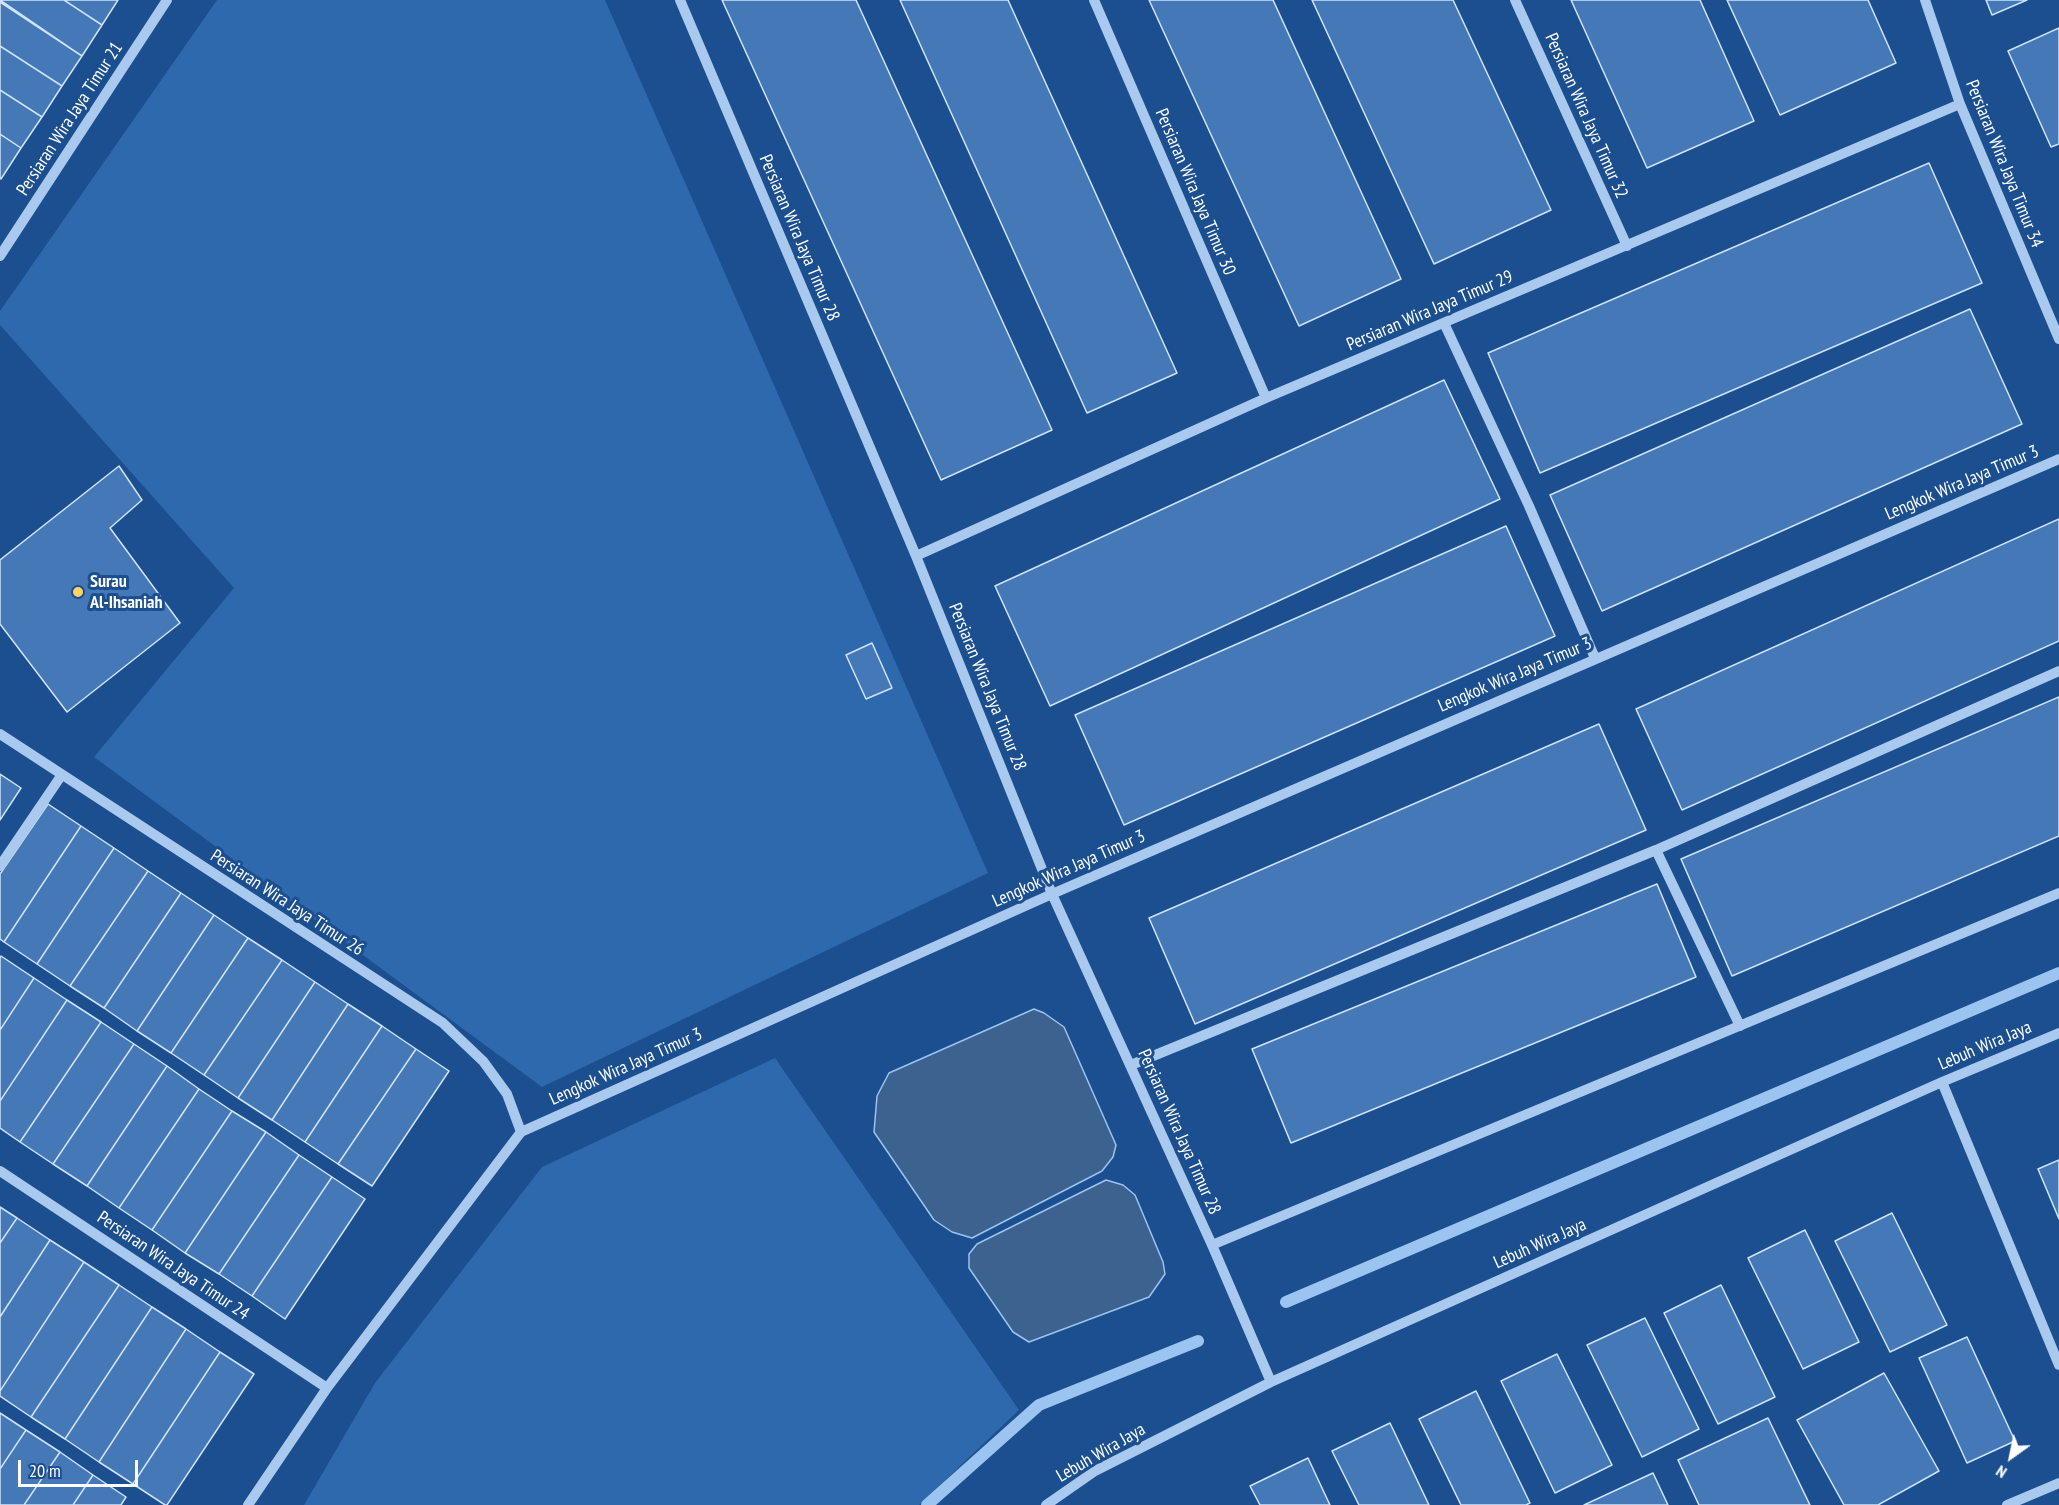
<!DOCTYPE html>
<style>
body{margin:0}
#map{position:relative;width:2059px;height:1505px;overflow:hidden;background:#1b4f8f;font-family:"PT Sans Narrow",sans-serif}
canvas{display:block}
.north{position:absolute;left:1981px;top:1427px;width:60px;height:60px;-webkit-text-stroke:4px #1b4f8f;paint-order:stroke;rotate:213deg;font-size:16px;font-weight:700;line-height:24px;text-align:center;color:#fff}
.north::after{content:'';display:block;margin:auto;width:21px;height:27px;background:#fff;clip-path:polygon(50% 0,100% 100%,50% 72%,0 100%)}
.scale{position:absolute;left:18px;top:1460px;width:120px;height:27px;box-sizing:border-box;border:3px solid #fff;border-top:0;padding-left:8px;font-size:18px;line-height:21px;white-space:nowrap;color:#fff;-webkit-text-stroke:4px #1b4f8f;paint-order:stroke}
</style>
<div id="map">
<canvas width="2059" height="1505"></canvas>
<div class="north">N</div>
<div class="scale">20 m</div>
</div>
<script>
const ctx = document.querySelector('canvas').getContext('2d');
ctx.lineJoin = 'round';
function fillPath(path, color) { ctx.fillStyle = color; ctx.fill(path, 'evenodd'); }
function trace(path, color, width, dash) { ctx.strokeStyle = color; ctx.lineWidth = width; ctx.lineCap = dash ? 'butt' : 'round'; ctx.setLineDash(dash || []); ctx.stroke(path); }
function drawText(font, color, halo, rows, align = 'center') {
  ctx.font = font + ' "PT Sans Narrow",sans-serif'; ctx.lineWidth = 6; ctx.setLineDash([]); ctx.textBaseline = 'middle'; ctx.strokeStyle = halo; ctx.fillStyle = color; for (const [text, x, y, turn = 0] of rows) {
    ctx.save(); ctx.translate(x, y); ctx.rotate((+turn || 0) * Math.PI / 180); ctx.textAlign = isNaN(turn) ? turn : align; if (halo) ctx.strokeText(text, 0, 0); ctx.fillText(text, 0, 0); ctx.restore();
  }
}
fillPath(new Path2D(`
 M217,0H605L988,873L542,1087L94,757L234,588L0,325V311Z
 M775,1058L1019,1410L919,1505H304L375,1383L542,1167Z`), '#2e69ad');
const water = new Path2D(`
 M1034,1009L1044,1013L1064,1027L1116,1145L1113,1157L1102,1171L972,1238L952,1232L934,1220L874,1132L877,1096L889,1073Z
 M1106,1180L1123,1185L1135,1195L1163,1262L1165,1274L1149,1297L1029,1342L1013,1332L969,1268V1254L977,1244Z`);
fillPath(water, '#3c6290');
trace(water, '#9cc4f0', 1.5);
trace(new Path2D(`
 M1286,1302L2059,973
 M927,1505L1039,1405L1198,1341`), '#9cc4f0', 12);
const building = new Path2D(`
 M0,0H64L102,25L82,56Z
 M64,0H118L102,25Z
 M722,0H856L1052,430L941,480Z
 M900,0H1008L1177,373L1087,413Z
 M1149,0H1273L1401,279L1299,326Z
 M1312,0H1453L1551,210L1434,264Z
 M1571,0H1700L1754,121L1647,168Z
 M1727,0H1868L1896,63L1780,115Z
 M1986,0H2027L1992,15Z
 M0,2L82,56L62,86L0,46Z
 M2059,28V144L2051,147L2008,51Z
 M0,46L62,86L42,117L0,90Z
 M0,90L42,117L21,148L0,134Z
 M0,134L21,148L1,179L0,178Z
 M1929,163L1982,283L1540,473L1488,353Z
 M1970,309L2022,424L1602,611L1550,495Z
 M1444,380L1500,499L1050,706L995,586Z
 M119,466L142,500L110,528L180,623L67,712L0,624V560Z
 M2059,519V641L1682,810L1636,709Z
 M1506,526L1555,636L1124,825L1075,715Z
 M872,643L892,688L866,699L846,655Z
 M2059,697V836L1732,976L1681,859Z
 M1599,724L1646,830L1195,1024L1149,918Z
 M0,774L21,788L0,820Z
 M48,804L81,826L4,942L0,939V874Z
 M81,826L114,848L37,964L4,942Z
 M114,848L148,871L70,986L37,964Z
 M148,871L181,893L104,1008L70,986Z
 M1657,884L1696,977L1291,1143L1252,1049Z
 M181,893L214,915L137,1031L104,1008Z
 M214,915L248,938L171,1053L137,1031Z
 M248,938L282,960L204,1075L171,1053Z
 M1,956L34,978L0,1030V958Z
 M282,960L315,982L238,1098L204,1075Z
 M34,978L67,1000L0,1101V1030Z
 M315,982L348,1004L272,1120L238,1098Z
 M67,1000L101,1022L20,1142L0,1128V1101Z
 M348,1004L382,1026L305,1142L272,1120Z
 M101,1022L134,1044L53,1164L20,1142Z
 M382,1026L416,1049L338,1164L305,1142Z
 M134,1044L167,1066L87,1186L53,1164Z
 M416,1049L449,1071L372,1186L338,1164Z
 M167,1066L199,1089L119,1208L87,1186Z
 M199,1089L232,1111L152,1230L119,1208Z
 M232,1111L266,1132L185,1253L152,1230Z
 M266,1132L299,1155L219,1274L185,1253Z
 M299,1155L332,1177L252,1296L219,1274Z
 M2059,1160V1219L2038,1169Z
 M332,1177L365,1199L285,1319L252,1296Z
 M0,1207L17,1218L0,1243Z
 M1892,1213L1947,1325L1890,1352L1835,1241Z
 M17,1218L50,1240L0,1317V1243Z
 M1805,1230L1859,1342L1803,1369L1748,1258Z
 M50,1240L84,1262L0,1391V1317Z
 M84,1262L119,1285L31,1417L0,1396V1391Z
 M119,1285L152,1307L65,1439L31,1417Z
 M1721,1285L1775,1397L1718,1424L1664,1313Z
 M152,1307L186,1329L99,1462L65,1439Z
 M1645,1318L1699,1429L1642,1457L1587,1345Z
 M186,1329L220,1352L133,1484L99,1462Z
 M1967,1337L2015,1441L1967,1463L1919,1358Z
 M220,1352L254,1374L167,1505H165L133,1484Z
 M1557,1354L1612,1465L1555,1493L1501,1381Z
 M1884,1373L1939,1471L1878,1505H1844L1797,1420Z
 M1476,1391L1530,1503L1526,1505H1461L1419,1419Z
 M0,1413L26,1430L0,1469Z
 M1768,1418L1810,1505H1699L1678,1460Z
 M1390,1423L1429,1505H1359L1332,1451Z
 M26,1430L60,1452L24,1505H0V1469Z
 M60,1452L93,1475L73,1505H24Z
 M1308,1458L1330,1505H1260L1250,1486Z
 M1653,1473L1668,1505H1584Z
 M93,1475L126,1497L121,1505H73Z`);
fillPath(building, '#4478b7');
trace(building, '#cfe3fa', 1.5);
trace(new Path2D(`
 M680,0L916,556L1052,894L1212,1245L1271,1382
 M1094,0L1266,398
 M1515,0L1627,246
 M1925,0L1960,104L2059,339
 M0,256L167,0
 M1444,323L1529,506L1595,658
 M916,556L1266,398L1960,104
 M0,734L443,1023L483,1061L507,1094L521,1132
 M0,866L61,776
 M1740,1026L1656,850L2059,671
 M1131,1065L1656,850
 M1942,1082L2059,1365
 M0,1171L327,1388
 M1212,1245L2059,893
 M248,1505L327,1388L521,1132L1052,894L2059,459
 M1046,1505L1095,1471L1271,1382L1942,1082L2059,1033
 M2007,1505L2059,1483`), '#a9c9ee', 10);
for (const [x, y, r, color] of [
 [78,592,6,"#ffd166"]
]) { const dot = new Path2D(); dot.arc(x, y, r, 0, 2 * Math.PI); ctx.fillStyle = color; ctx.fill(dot); trace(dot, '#1b4f8f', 2); }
drawText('18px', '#fff', '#1b4f8f', [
 ["Persiaran Wira Jaya Timur 32",1586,116,66],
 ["Persiaran Wira Jaya Timur 21",70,119,-57],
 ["Persiaran Wira Jaya Timur 34",2004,164,68],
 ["Persiaran Wira Jaya Timur 30",1195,192,67],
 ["Persiaran Wira Jaya Timur 28",799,238,67],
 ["Persiaran Wira Jaya Timur 29",1430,311,-23],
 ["Lengkok Wira Jaya Timur 3",1962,483,-23],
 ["Lengkok Wira Jaya Timur 3",1515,675,-23],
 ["Persiaran Wira Jaya Timur 28",987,687,68],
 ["Lengkok Wira Jaya Timur 3",1069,869,-24],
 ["Persiaran Wira Jaya Timur 26",287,903,33],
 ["Lebuh Wira Jaya",1985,1046,-23],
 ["Lengkok Wira Jaya Timur 3",626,1067,-24],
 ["Persiaran Wira Jaya Timur 28",1179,1132,66],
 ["Lebuh Wira Jaya",1540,1244,-24],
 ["Persiaran Wira Jaya Timur 24",173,1266,34],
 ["Lebuh Wira Jaya",1101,1453,-30]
]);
drawText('bold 18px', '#fff', '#1b4f8f', [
 ["Surau",90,582],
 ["Al-Ihsaniah",90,603]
], 'left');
</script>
